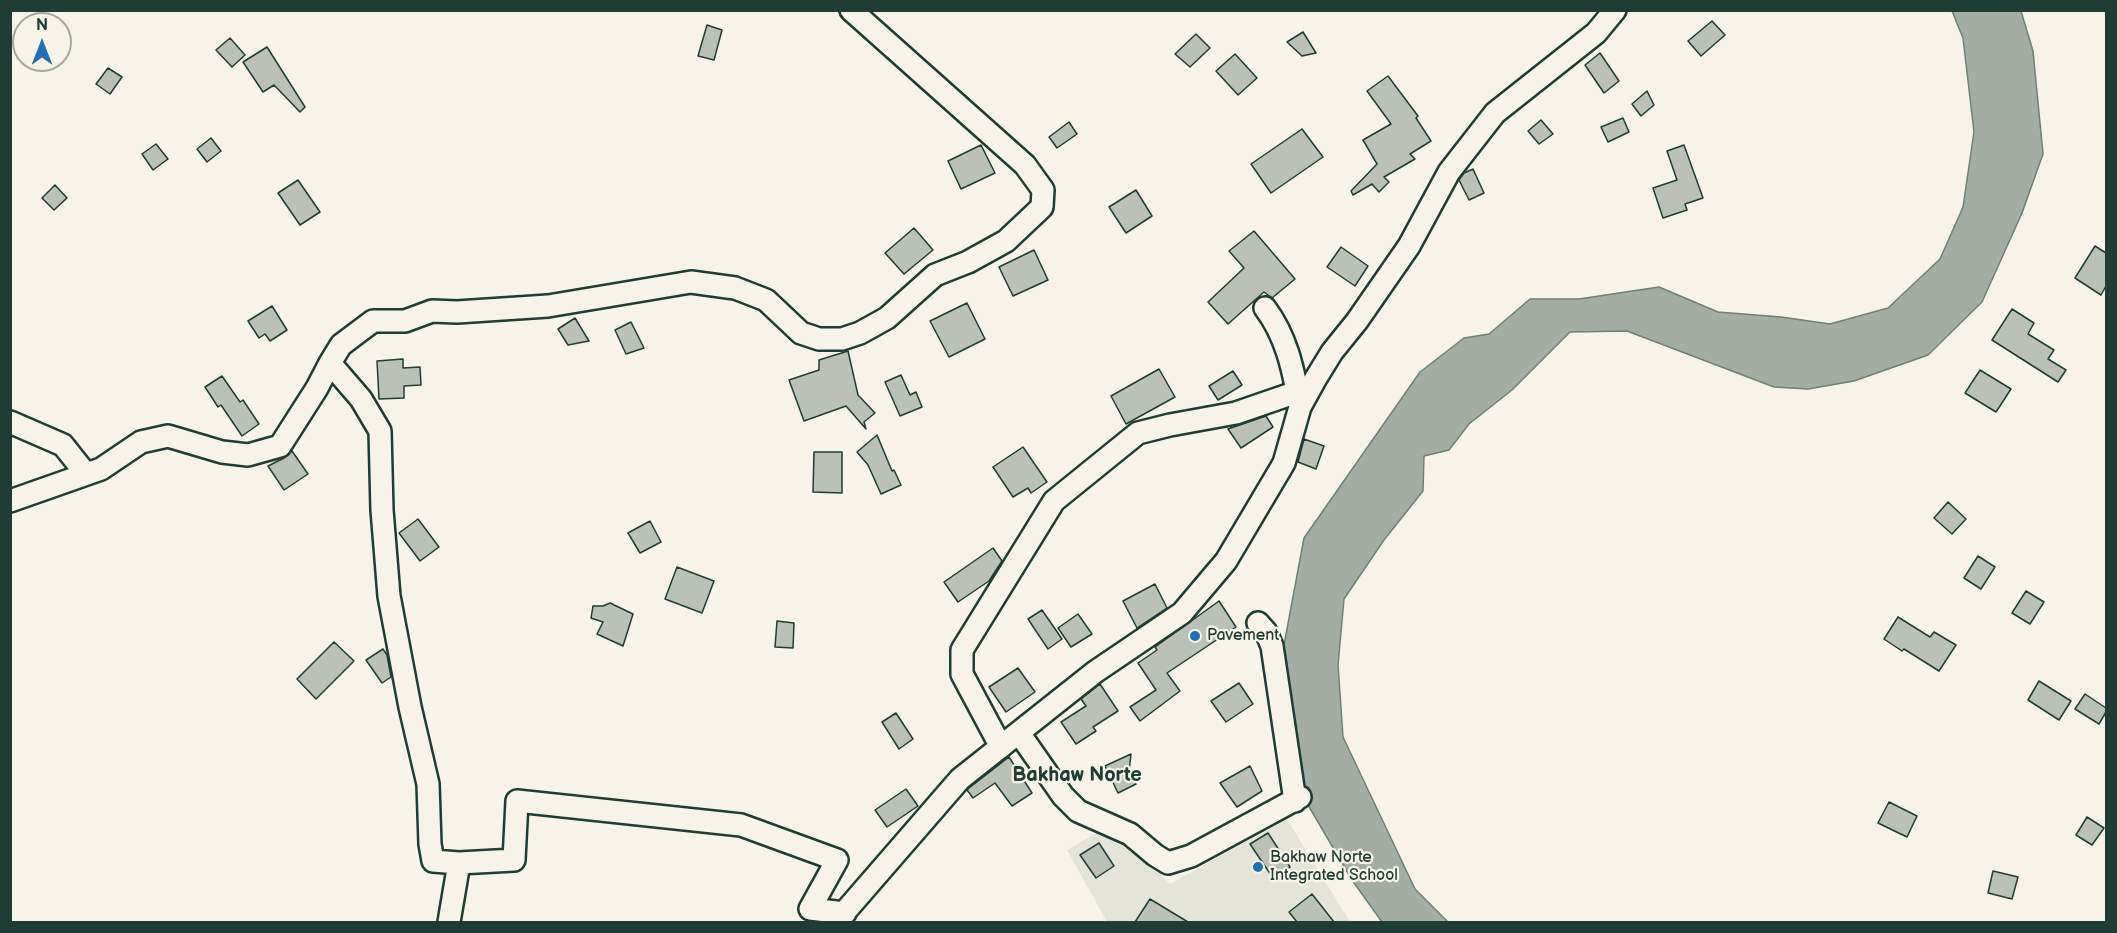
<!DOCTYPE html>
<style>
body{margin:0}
#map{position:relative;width:2117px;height:933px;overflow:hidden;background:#f7f3e8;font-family:"Balsamiq Sans",sans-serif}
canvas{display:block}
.frame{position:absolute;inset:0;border:12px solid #1f3d34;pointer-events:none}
.north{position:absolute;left:12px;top:12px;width:60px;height:60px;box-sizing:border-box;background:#f7f3e8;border:2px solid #a1aaa0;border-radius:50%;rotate:0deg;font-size:16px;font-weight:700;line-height:24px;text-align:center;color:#1f3d34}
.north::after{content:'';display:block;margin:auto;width:21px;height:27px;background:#1f6fb2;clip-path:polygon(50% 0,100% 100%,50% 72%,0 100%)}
</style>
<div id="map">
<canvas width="2117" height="933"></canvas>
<div class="frame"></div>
<div class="north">N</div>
</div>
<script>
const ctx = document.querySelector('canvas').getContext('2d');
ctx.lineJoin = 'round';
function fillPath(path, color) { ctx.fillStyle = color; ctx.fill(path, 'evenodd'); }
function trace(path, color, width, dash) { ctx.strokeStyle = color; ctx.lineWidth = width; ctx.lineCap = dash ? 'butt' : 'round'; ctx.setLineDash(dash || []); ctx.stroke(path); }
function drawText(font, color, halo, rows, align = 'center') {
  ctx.font = font + ' "Balsamiq Sans",sans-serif'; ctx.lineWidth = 4.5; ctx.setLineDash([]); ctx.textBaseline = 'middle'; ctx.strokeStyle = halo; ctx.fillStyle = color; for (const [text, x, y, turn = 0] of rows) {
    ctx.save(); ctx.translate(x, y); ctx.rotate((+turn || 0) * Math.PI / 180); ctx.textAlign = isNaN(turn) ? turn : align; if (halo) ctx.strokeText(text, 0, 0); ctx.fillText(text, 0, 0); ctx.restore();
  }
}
fillPath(new Path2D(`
 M1287,819L1350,922H1107L1067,850L1098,832L1128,839L1170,884Z`), '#e5e4d9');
const water = new Path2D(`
 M1952,11H2021L2033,51L2043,154L2022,213L1982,302L1928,355L1854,381L1808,389L1774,387L1627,331L1570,332L1512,390L1469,424L1449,450L1424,456L1423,491L1384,540L1344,599L1338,665L1343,737L1415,889L1448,922H1382L1352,880L1308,805L1291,740L1284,645L1304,538L1420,372L1464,338L1489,334L1530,299H1579L1659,287L1718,312L1781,317L1830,324L1888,308L1940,259L1963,207L1974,132L1963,38Z`);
fillPath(water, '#a4ada3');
trace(water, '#6f8077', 1.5);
const building = new Path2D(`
 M1712,21L1725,35L1701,56L1688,41Z
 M707,25L722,30L714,60L698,56Z
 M1303,32L1316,53L1302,56L1287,42Z
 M1196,34L1210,48L1190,67L1175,54Z
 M230,38L245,55L232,67L216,50Z
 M267,47L305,107L300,112L274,85L263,92L243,62Z
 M1600,53L1619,81L1604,93L1585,65Z
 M1235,54L1257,78L1238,95L1216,71Z
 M108,68L122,77L110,94L96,84Z
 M1388,76L1418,116L1416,118L1431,141L1410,154L1415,159L1384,177L1389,182L1379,192L1372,184L1353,195L1351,191L1377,164L1363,140L1391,124L1367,91Z
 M1647,91L1654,105L1641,116L1632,104Z
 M1623,118L1629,132L1608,142L1601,127Z
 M1541,120L1553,134L1539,144L1528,131Z
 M1069,122L1077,134L1057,148L1049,137Z
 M1302,129L1323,157L1271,193L1251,164Z
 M211,138L221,151L207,162L197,149Z
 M156,144L168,159L153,170L142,154Z
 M981,145L995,173L961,189L948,161Z
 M1684,145L1703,198L1685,204L1687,210L1663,218L1653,188L1677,180L1667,151Z
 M1473,169L1484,193L1469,200L1459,180L1464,173Z
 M298,180L320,212L300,225L278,193Z
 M55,185L67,198L54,210L42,198Z
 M1136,190L1152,216L1126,233L1109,207Z
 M914,228L933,250L904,274L885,253Z
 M1254,231L1295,279L1272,298L1264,292L1228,324L1208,302L1244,268L1229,251Z
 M2095,246L2106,253V286L2101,295L2075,278Z
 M1341,247L1368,266L1355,286L1327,267Z
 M1034,250L1048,280L1013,296L999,267Z
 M967,303L985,339L949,357L930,321Z
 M272,306L287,330L270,341L265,334L259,338L248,321Z
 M2012,309L2034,323L2028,334L2054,350L2048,359L2066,370L2058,382L1992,340Z
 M575,318L589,341L568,345L558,329Z
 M631,322L644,348L626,354L615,330Z
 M848,351L858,395L875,413L864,422L866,429L846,406L804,421L789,380L819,370V360Z
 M403,359V368L420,367L421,385L404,386V398L379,399L377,361Z
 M1159,369L1175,397L1126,424L1111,396Z
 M1980,370L2011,389L1996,412L1965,393Z
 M1233,371L1242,385L1218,400L1209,386Z
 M901,375L910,395L916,392L922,407L900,416L885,382Z
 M222,376L240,402L243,400L259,424L242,436L221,405L218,407L205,387Z
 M1266,416L1273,427L1241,448L1228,429Z
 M877,435L892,471L894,470L901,485L881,494L868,465L857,452Z
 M1304,439L1324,446L1316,469L1298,462Z
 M1023,447L1047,482L1031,493L1028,488L1013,497L993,467Z
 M292,451L308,474L284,490L268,466L284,458Z
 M814,452H842V493L813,492Z
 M1948,502L1966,519L1952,534L1934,518Z
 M418,519L439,547L420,561L399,533Z
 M650,521L661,542L640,553L628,533Z
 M993,548L1002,561L989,581L958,602L944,582Z
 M1978,556L1995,567L1981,589L1964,578Z
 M677,567L714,581L702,613L665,599Z
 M1155,584L1167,608L1137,628L1123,601Z
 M2026,591L2044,602L2030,624L2012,613Z
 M1219,601L1236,627L1167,673L1180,691L1140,721L1130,707L1156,690L1138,663L1157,650L1155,647Z
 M610,603L633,614L623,646L597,634L603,622L591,618L593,606H603Z
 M1042,610L1062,639L1048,649L1028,619Z
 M1078,614L1092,634L1071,647L1058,628Z
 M1898,617L1930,637L1934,632L1956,645L1939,671L1904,649L1902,651L1884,639Z
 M777,621L794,623L793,648L775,647Z
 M334,642L354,661L316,699L297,679Z
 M383,649L387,655L391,677L382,683L366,660Z
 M1018,668L1035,692L1006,712L989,687Z
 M2039,681L2071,701L2059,720L2028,700Z
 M1239,683L1253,704L1226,722L1211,701Z
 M1100,684L1118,711L1093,727L1096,731L1076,744L1061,722L1086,706L1081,699Z
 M2085,694L2106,708V712L2099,724L2075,709Z
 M896,713L913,739L899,749L882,722Z
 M1131,754L1129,771L1136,784L1118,793L1105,766Z
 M1009,757L1032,793L1012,806L995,783L973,798L967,790L969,788Z
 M1250,766L1262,791L1237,807L1220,783Z
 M906,789L918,806L887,827L875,810Z
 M1889,802L1917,816L1907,837L1878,823Z
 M2087,817L2104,828L2092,845L2076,835Z
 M1268,833L1290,867L1273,878L1250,844Z
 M1099,843L1114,866L1096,878L1080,855Z
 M1993,871L2018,877L2012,899L1988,893Z
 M1312,894L1334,922H1297L1289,912Z
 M1150,899L1188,922H1135Z`);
fillPath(building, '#bbc1b6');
trace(building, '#1f3d34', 1.5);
const minor = new Path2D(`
 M1265,308C1287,337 1293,370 1300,405
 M10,422L63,445L86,474
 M10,501L101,469L141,442L168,436L222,452L248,455L280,446L317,388L330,363
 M1258,623L1266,632L1272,646L1295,801
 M1019,733L1063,796L1078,811L1130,834L1155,855L1168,863L1191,856L1300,797
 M1001,747L962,674V650L1054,501L1138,433L1170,425L1236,413L1297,392
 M845,913L810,909L837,860L741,825L517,801L514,860L459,863L433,861L430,844L428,784L410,707L389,596L382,510L380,431L361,399L330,363L341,345L373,321H405L432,311L457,312L548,306L691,282L735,288L766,300L801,333L819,339H842L860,333L887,318L935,275L968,262L1006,241L1042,207L1043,190L1025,165L851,10
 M449,922L459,863
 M836,922L960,779L1095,672L1182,613L1226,561L1284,463L1300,407L1316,378L1332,352L1357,321L1409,246L1449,172L1495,113L1596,33L1615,10`);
trace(minor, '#1f3d34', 26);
trace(minor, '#f7f3e8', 21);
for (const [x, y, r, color] of [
 [1195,636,6,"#1f6fb2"],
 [1258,867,6,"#1f6fb2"]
]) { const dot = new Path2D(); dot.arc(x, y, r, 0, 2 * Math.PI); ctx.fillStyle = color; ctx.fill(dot); trace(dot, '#f7f3e8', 2); }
drawText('16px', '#1f3d34', '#f7f3e8', [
 ["Pavement",1207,636],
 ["Bakhaw Norte",1270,858],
 ["Integrated School",1270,876]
], 'left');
drawText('bold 20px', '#1f3d34', '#f7f3e8', [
 ["Bakhaw Norte",1077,776]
]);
</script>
